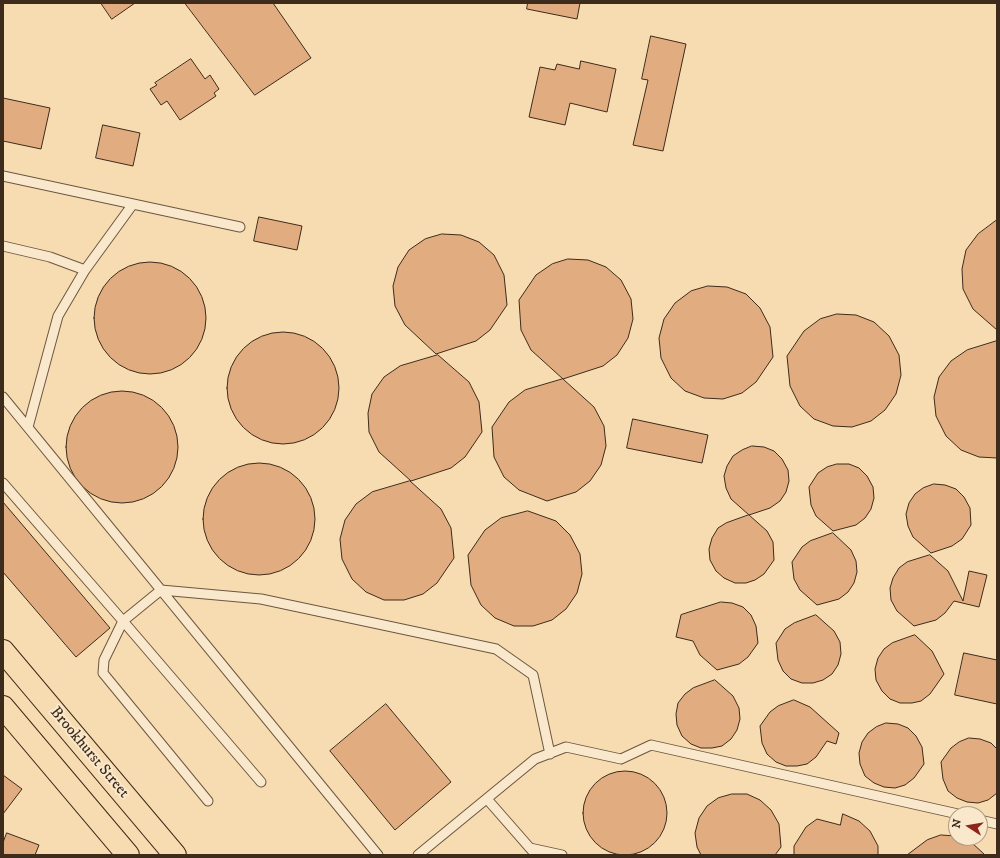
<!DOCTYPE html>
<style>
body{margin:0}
#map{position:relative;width:1000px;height:858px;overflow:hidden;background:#f7dbb1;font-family:"IM FELL DW Pica",serif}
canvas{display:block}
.frame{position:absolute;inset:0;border:4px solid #3d2b1b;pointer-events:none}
.north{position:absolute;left:948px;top:806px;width:40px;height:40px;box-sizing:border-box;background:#fae8cc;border:1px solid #ae9c85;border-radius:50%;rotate:282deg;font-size:11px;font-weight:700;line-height:16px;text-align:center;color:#3d2b1b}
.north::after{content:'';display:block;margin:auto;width:14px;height:18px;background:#8f2418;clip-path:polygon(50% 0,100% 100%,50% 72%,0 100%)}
</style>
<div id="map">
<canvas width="1000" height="858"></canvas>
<div class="frame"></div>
<div class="north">N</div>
</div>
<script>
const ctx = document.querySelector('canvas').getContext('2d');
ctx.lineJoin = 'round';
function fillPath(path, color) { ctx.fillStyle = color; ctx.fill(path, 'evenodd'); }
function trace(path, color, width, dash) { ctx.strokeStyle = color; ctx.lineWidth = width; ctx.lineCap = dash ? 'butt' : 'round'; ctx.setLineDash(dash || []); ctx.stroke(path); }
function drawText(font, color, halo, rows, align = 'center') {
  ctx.font = font + ' "IM FELL DW Pica",serif'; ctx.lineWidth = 4; ctx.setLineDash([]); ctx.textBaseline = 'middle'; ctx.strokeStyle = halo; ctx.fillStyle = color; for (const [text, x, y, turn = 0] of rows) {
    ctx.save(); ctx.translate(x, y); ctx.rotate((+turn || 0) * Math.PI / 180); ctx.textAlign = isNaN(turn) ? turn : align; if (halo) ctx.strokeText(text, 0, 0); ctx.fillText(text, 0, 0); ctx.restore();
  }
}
const building = new Path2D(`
 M101,3H135L112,19Z
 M185,3H273L311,58L255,95Z
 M528,3H580L577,19L527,9Z
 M651,36L686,44L663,151L633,145L648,80L642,79Z
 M191,59L205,79L210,75L219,89L214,93L216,96L180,120L167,101L161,105L150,89L157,85L155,83Z
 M581,61L616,69L607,112L570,103L565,125L529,117L540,67L555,70L557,64L579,69Z
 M3,98L50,108L41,149L3,141Z
 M103,125L140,133L133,166L96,158Z
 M259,217L302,226L297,250L254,241Z
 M997,220V330L973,309L963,289L962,269L966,250L978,234Z
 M442,234L461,235L479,242L494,255L504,275L507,305L490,330L476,341L436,354L405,325L395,306L393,286L398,267L409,250L425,239Z
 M568,259L588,260L606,267L621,280L631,299L633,319L628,338L617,355L603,366L563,379L531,350L521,330L519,300L536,275L552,264Z
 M94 318a56 56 0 1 1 112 0a56 56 0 1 1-112 0Z
 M708,286L727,287L746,294L760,308L770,327L773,357L756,382L742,393L723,399L704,398L685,391L671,378L661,358L659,338L664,319L675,303L691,291Z
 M837,314L856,315L874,322L889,336L899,355L901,375L896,394L885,410L871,421L852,427L833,426L814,419L800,406L790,386L787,356L804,331L820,319Z
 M227 388a56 56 0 1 1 112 0a56 56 0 1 1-112 0Z
 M997,341V458L979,457L961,450L946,436L936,416L934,397L939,377L951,361L967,350Z
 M438,355L469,382L479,402L482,432L465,457L451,468L411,481L379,452L369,432L368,413L372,394L384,377L400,366Z
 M563,379L594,407L604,426L606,446L601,465L590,481L576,492L547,501L519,490L504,477L494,457L492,427L509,402L525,390Z
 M66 447a56 56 0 1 1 112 0a56 56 0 1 1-112 0Z
 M633,419L708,435L702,463L627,448Z
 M752,446L764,447L774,451L782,459L788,470L789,481L786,492L780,501L770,508L749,515L731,499L726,488L724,476L727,466L733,456L742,450Z
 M203 519a56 56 0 1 1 112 0a56 56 0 1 1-112 0Z
 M837,464H849L859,468L867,476L873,487L874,498L871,509L865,518L856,525L833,531L816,516L811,505L809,487L818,473L827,467Z
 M410,481L441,509L451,528L454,558L437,583L423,594L404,600H384L366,592L352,579L342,559L340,539L345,520L356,504L372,492Z
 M934,484L945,485L956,489L964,497L970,508L971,525L962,539L952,546L931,553L913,537L908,526L906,514L909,503L915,494L923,488Z
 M3,502L110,628L76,657L3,572Z
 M528,511L556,521L570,535L580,554L582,574L577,593L566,609L552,620L533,626H514L495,618L481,605L471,585L468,555L485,530L501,518Z
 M749,515L767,531L773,542L774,560L764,574L755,580L746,583H735L724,578L716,571L710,560L709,549L712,538L718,528L726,523Z
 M833,533L851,550L856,561L857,572L854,583L848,592L839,599L817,605L800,590L794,579L792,562L802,547L810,541Z
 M930,555L948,571L963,601L969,571L987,575L979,607L954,601L945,613L936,620L914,626L897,611L891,600L890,588L893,578L899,568L907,562Z
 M721,602L732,603L743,607L751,615L756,626L758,643L748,657L739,664L717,670L700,655L693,641L676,637L681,615Z
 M816,615L834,631L840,642L841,654L838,665L832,674L823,680L813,683H802L791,679L783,671L778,660L776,643L785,629L794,623Z
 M915,635L932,651L944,674L930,694L921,701L912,703H900L890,699L882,691L876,680L875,669L878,658L884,649L892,643Z
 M964,653L997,660V704L955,695Z
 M715,680L733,696L739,708L740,719L737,730L731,739L722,746L712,748H701L691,744L682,736L677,725L676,714L678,703L685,694L693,688Z
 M794,700L810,707L839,733L836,744L827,741L816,757L807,764L797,766H786L776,762L767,754L762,743L760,726L770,712L778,706Z
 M386,704L451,782L395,830L330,751Z
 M886,723L898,724L908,728L916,736L922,747L924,764L914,778L905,785L895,788L884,787L874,783L865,776L860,764L859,753L862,742L868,733L876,727Z
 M969,738L980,739L991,743L997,749V793L988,800L978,803L967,802L957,798L948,791L943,779L941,762L951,748L959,742Z
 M583 813a42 42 0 1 1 84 0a42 42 0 1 1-84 0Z
 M3,775L22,789L3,814Z
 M732,794H747L760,800L771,810L779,824L781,847L775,855H701L697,847L695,833L699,818L707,806L718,798Z
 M843,814L859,821L870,831L878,846V855H794V846L806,827L817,819L840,825Z
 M7,833L39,845L35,855H3V843Z
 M941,835L956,836V838H962L970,841L985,855H907L927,840Z`);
fillPath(building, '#e1ad80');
trace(building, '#3d2b1b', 1);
const service = new Path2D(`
 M3,176L240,227
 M3,246L50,257L85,270
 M3,397L378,855
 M28,427L58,316L85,270L133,204
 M3,483L123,621L261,782
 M487,799L536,855
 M208,801L103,673L104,660L123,621L161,590L261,599L496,649L533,675L550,754
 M980,820L997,824
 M530,848L562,855
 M418,855L535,759L566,747L621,759L651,745L958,814`);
const primary = new Path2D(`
 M3,651L175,855
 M3,707L128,855`);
trace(service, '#6c5740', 11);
trace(primary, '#3d2b1b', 24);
trace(service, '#fae8cc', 9);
trace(primary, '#f7dbb1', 22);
drawText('16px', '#3d2b1b', '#fae8cc', [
 ["Brookhurst Street",89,753,50]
]);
</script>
